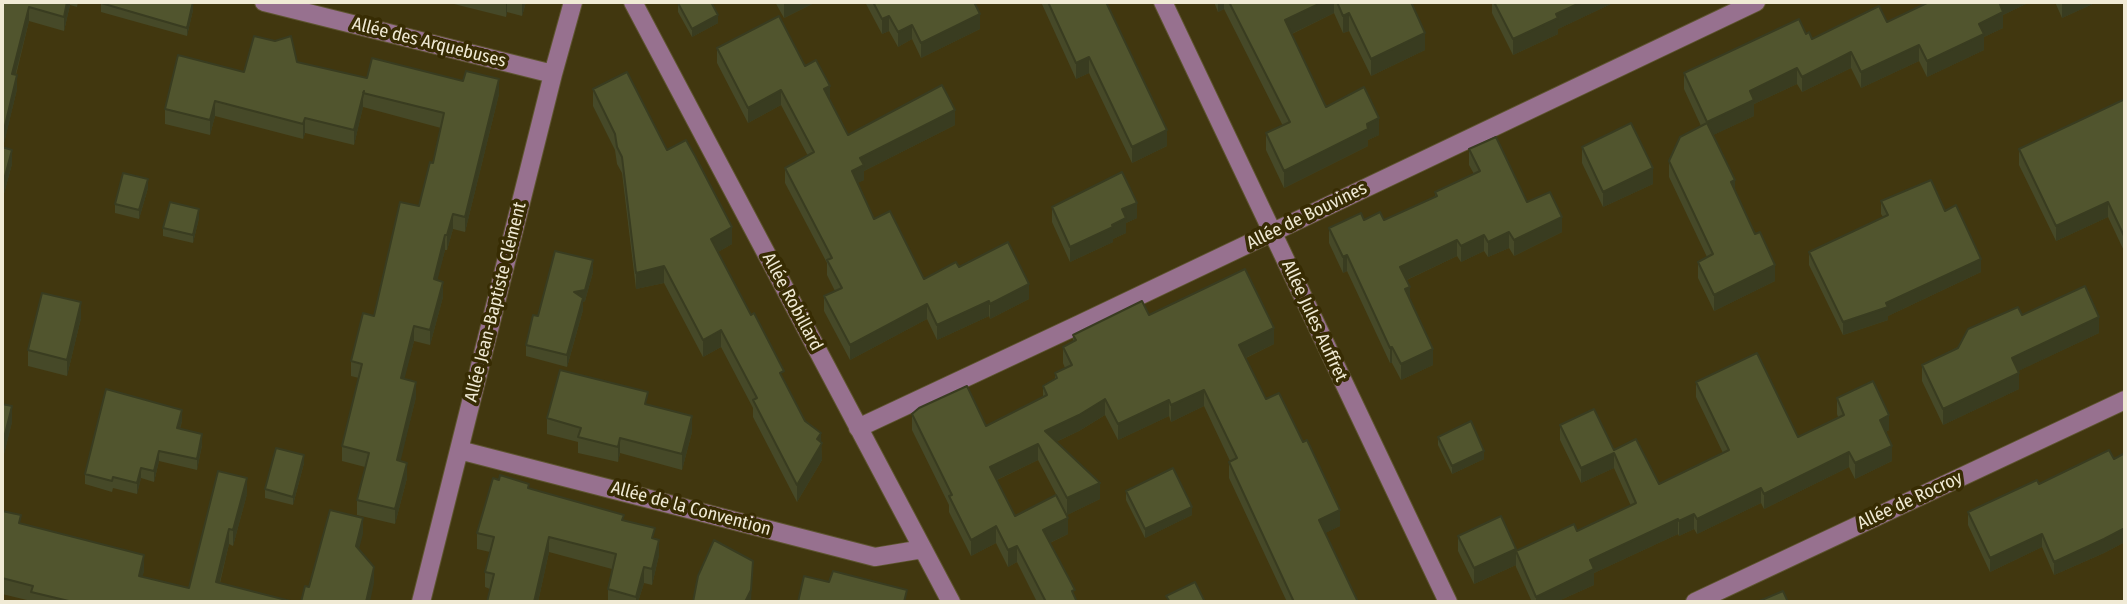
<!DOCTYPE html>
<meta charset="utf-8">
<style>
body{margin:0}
#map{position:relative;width:2127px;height:604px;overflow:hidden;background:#41370f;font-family:"Fira Sans Condensed",sans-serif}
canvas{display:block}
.frame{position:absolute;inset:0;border:4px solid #f0ead5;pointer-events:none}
</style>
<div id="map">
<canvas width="2127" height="604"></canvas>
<div class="frame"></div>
</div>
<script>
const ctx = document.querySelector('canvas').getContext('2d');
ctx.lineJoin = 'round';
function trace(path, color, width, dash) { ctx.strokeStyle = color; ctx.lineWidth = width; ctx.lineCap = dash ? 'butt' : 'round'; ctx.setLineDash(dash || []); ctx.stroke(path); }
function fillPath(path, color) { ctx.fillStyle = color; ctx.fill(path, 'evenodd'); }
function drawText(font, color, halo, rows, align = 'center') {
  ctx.font = font + ' "Fira Sans Condensed",sans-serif'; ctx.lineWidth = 7; ctx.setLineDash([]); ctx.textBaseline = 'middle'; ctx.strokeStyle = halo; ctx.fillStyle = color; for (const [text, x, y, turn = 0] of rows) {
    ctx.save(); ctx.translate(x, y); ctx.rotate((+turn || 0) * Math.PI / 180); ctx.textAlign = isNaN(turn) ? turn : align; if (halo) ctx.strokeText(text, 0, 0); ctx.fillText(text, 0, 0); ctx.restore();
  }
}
const minor = new Path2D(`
 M264,2L553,74
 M633,2L951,602
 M1163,2L1448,602
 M858,428L1080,324L1756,2
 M459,450L875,557L923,549
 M421,602L553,74L573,2
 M1695,602L2125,400`);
trace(minor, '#5d542f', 20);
trace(minor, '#97718f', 18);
fillPath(new Path2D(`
 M2,2H78L77,7L70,5L64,31L29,21L16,75L17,89L3,147L12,164L2,201Z
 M101,2L193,10L187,36L101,12Z
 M446,2H526L522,16L507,12L506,17Z
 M775,2H816L784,18Z
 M865,2H974L980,29L921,58L912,39L898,47L889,31L882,34Z
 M1041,2H1106L1167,146L1132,163L1089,73L1076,79Z
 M1214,2H1411L1425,50L1371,76L1349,31L1343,33L1334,13L1292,34L1326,107L1379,135L1368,140V146L1284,188L1266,150V133L1283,126L1224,9L1218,12Z
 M1492,2H1615L1558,29V34L1513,55L1492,13Z
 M1929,2H2030L2003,15V28L1984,37V50L1927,77L1919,61L1861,88L1851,68L1802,92L1797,84L1754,104V116L1713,135L1735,191L1775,281L1714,311L1698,278V262L1707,257L1669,177V161L1701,126L1684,89V73L1806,34L1812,39L1887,22Z
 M2055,2H2097L2062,18Z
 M678,3L718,23L692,37L678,12Z
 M717,48L805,66L830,101L848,135L955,125L864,171V180L857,183L874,219L924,279L959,267L1029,299L990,319L989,316L937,340L927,319L850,360L824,311V296L835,291L827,275V263L785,183V168L808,156L781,105L748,123L717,63Z
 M297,62L367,78L499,94L465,232L453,229L447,250H445L437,280L443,297L430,345L414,341L404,379L416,397L400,461L407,478L395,524L357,515V500L365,467L342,461V446L359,378L351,376V361L374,316L419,206L433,163L441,128L363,107L354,145L305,133L303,139L215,116L210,135L165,124V109L244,72Z
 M593,89L667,150L732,244L718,252L805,421L821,443L822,460L797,502L753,417V408L721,347L703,357L664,283L636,289L622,173L617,164L615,150L593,106Z
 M2125,99V253L2108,217L2056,241L2019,165V149Z
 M1582,147L1653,184L1603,207L1582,163Z
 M1469,149L1562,232L1514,256L1509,248L1488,257L1484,251L1461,262L1457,256L1407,280L1410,300L1433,365L1401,380L1392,363H1390L1347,271L1343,273L1329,243V228L1364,220H1384L1435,197V192L1474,174L1469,165Z
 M148,188L139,219L115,213V204Z
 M1881,201L1945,211L1981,272L1888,316V320L1843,335L1809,265V252L1883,217L1881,214Z
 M1052,207L1137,218L1126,223V233L1113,239V242L1070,262L1052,222Z
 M199,218L193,243L163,236V228Z
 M593,272L585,301L583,302V310L567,367L526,356V345L538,316Z
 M1149,315L1274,344L1246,358L1266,399L1340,526L1325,533L1358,602H1287L1229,478V462L1230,461L1204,406L1171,422L1169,416L1118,440L1105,415L1079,431L1056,442L1100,499L1067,515L1038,460L997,480L1015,516L1068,534L1050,543L1077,602H1037L1017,562L1008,567L996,543L971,556L949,512V505L912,430V414L986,426L1043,397V386L1055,379V373L1065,368L1063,363V347L1073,342V335Z
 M2022,315L2099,333L2018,371L2019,389L1943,425L1922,381V365Z
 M81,318L67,376L28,366V350Z
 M1696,382L1798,437L1838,417L1837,414V398L1889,430L1886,432L1892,461L1855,479L1849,467L1764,509L1761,503L1697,534L1694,529L1679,536L1678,534L1594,573V585L1556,602H1532L1516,567V551L1577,531L1631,506L1614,468L1581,483L1560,440V425L1614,450L1659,484L1723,453L1696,397Z
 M2,404L12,422L4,454H2Z
 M648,405L692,432L682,470L620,453L618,462L578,453V442L547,434V418Z
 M182,421L180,429L202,445L197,470L159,461L154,482L141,478L137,494L113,488L112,492L85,484V474Z
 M1438,437L1484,459L1452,474L1438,445Z
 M2125,453V542L2104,553L2054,575L2042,547L1990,572L1968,525V512L2039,484L2114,459Z
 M304,463L293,505L265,498V489Z
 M499,480L624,520L655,539L659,555L652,585L644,583L638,602H608V589L612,569L549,552L538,602H487L490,589L485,587V572L490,552L477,549V533Z
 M1126,491L1192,515L1145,538L1126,500Z
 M247,494L233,546L229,544L220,583L294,602H31V601L2,594V511L21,524L144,571L142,577L189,588Z
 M1458,536L1516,565L1474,584L1458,551Z`), '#464928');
fillPath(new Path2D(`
 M67,2H70V5L64,31V17Z
 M193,2V10L187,36V28Z
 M506,2H507V12L506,17Z
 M522,2H526L522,16Z
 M787,2H816L784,18V3Z
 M1218,2H1224V9L1218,12Z
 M1323,2H1334V13L1285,37V20Z
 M1582,2H1615L1558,29V34L1513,55V39L1556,14Z
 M1998,2H2030L2003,15V28L1984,37V50L1927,77V61L1979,24Z
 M2064,2H2097L2062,18V3Z
 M29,7V21L12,88V74Z
 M1349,13V31L1343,33V16Z
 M980,14V29L921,58V43Z
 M718,15V23L692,37V29Z
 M889,16V31L882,34V19Z
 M912,25V39L898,47V32Z
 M1425,33V50L1371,76V59Z
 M1919,45V61L1861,88V72Z
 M1851,52V68L1802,92V77Z
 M1089,57V73L1076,79V63Z
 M1797,68V84L1754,104V116L1707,138V122L1750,91Z
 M17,75V89L2,152V138Z
 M499,79V94L465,232V217Z
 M830,86V101L824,89Z
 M781,90V105L748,123V108Z
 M363,93V107L354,145V130Z
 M215,101V116L210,135V120Z
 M955,110V125L864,171V180L852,186V171L860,158Z
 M305,118V133L303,139V124Z
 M1379,118V135L1368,140V146L1284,188V171L1367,124Z
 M1167,130V146L1132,163V147Z
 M12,150V164L2,201V187Z
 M1653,168V184L1603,207V192Z
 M148,179V188L139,219V210Z
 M1735,180V196L1731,182Z
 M2108,202V217L2056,241V226Z
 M1137,203V218L1126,223V233L1113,239V242L1070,262V247L1112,225L1122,209Z
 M199,209V218L193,243V235Z
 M453,214V229L447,250V235Z
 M1562,217V232L1514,256V240Z
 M732,227V244L711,256V239Z
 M1509,232V248L1488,257V242Z
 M445,235V250L434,294V279Z
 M1484,235V251L1461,262V246Z
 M1457,240V256L1400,283V267Z
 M1347,255V271L1343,273V257Z
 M1981,259V272L1888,316V320L1843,335V322L1886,303Z
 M593,260V272L585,301L583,302V310L567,367V355L574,292Z
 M1775,265V281L1714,311V295Z
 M664,266V283L636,289V273Z
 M443,282V297L430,345V330Z
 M1029,284V299L990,319V304Z
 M1410,287V303L1405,289Z
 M989,301V316L937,340V325Z
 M81,302V318L67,376V360Z
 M927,304V319L850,360V345Z
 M2099,317V333L2012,374V358Z
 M414,326V341L401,393V378Z
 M1274,328V344L1239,361V345Z
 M721,330V347L703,357V340Z
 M1392,347V363H1390V348Z
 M1433,349V365L1401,380V364Z
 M2019,373V389L1943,425V409Z
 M416,382V397L397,476V460Z
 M1204,390V406L1171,422V405Z
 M1105,399V415L1079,431L1045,447V431Z
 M1169,400V416L1118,440V424Z
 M12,406V422L4,454V438Z
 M182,410V421L177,439V428Z
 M1889,415V430L1880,435V420Z
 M692,416V432L682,470V454Z
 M821,433L822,460L797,502V485L817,439Z
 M202,434V445L197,470V459Z
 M620,438V453L618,462V447Z
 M1038,444V460L990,483V467Z
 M1892,446V461L1855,479V463Z
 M159,451V461L154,482V471Z
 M1484,451V459L1452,474V466Z
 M1849,452V467L1764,509V494Z
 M1614,453V468L1581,483V468Z
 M304,455V463L293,505V497Z
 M407,463V478L395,524V509Z
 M141,468V478L137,494V483Z
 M247,478V494L233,546V530Z
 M1100,483V499L1067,515V498Z
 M1761,488V503L1697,534V519Z
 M1192,507V515L1145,538V529Z
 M1340,510V526L1319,536V520Z
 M1694,514V529L1679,536V521Z
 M363,518V534L356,561V546Z
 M1068,518V534L1043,546V530Z
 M1678,519V534L1594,573V585L1556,602H1536V597L1590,560Z
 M996,526V543L971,556V540Z
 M2125,528V542L2104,553L2054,575V562Z
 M229,529V544L216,597V582Z
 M2042,534V547L1990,572V558Z
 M549,537V552L538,602H534Z
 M659,540V555L652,585V569Z
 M1017,546V562L1008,567V550Z
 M1516,549V565L1474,584V568Z
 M144,555V571L139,591V576Z
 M753,561L751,602H745Z
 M374,567V583L370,602H366Z
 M644,567V583L638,602H636V597Z`), '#393c20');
const building = new Path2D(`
 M2,2H67L64,17L29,7L12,74L17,75L2,138Z
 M101,2H193L187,28L101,3Z
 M681,2H711L718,15L692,29L678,3Z
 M873,2H974L980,14L921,43L912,25L898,32L889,16L882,19Z
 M1048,2H1106L1167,130L1132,147L1089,57L1076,63Z
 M1229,2H1323L1285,20L1326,107L1364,87L1379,118L1367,124L1368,129L1284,171L1266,133L1290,122Z
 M1337,2H1411L1425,33L1371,59L1349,13L1343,16Z
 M1494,2H1582L1556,14L1558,18L1513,39Z
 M1929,2H1999L2003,12L1979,24L1984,34L1927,61L1919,45L1861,72L1851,52L1802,77L1797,68L1750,91L1754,100L1707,122L1684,73L1799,19L1806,34L1809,32L1812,39L1879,6L1887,22Z
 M779,16L805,66L816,60L830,86L824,89L848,135L942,85L955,110L860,158L864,165L852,171L874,219L890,211L924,279L956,262L959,267L1008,242L1029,284L990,304L989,301L937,325L927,304L850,345L824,296L842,288L827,260L832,258L785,168L814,152L781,90L748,108L717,48Z
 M254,36L275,41L291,36L297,62L367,78L372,58L463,81L466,71L499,79L465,217L453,214L447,235H445L434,279L443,282L430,330L414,326L401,378L416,382L397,460L407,463L395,509L357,500L369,453L342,446L362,364L351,361L363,313L374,316L400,202L419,206L430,162L433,163L444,113L363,93L364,91L354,130L305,118L303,124L215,101L210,120L165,109L178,55L244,72Z
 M627,72L667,150L686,140L695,156L732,227L711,239L751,315L754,313L784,371L780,373L805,421L821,433L817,439L822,443L797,485L753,400L757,398L721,330L703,340L664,266L636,273L622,157L617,147L615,134L593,89Z
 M2125,99V238L2108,202L2056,226L2019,149Z
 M1631,123L1653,168L1603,192L1582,147Z
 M1707,123L1735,180L1731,182L1755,234L1760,232L1775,265L1714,295L1698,262L1713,254L1669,161L1680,137Z
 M1496,137L1527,202L1550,192L1562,217L1514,240L1509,232L1488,242L1484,235L1461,246L1457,240L1400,267L1410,287L1405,289L1433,349L1401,364L1392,347L1390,348L1347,255L1343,257L1329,228L1361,213L1364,220L1380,212L1384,220L1437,196L1435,192L1480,171L1469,149Z
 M2,147L12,150L2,187Z
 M1122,172L1137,203L1122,209L1126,218L1112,225L1113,227L1070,247L1052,207Z
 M123,173L148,179L139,210L115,204Z
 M1931,180L1945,211L1956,205L1981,259L1886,303L1888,307L1843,322L1809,252L1888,215L1881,201Z
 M170,202L199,209L193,235L163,228Z
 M555,251L593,260L585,290L574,292L583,298L567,355L526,345L533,315L538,316Z
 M1245,269L1274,328L1239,345L1266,399L1279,393L1303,442L1307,440L1340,510L1319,520L1358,602H1294L1229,462L1237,458L1204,390L1171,405L1169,400L1118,424L1105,399L1079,415L1045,431L1100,483L1067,498L1038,444L990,467L1015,516L1056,495L1068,518L1043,530L1075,590L1072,591L1077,602H1046L1017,546L1008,550L996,526L971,540L949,496L952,495L912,414L919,408L967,386L986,426L1047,395L1043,386L1057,378L1055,373L1072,365L1063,347L1076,340L1073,335L1142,301L1149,315Z
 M2085,286L2099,317L2012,358L2019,373L1943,409L1922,365L1958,348L1968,329L2018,307L2022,315Z
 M42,293L81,302L67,360L28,350Z
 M1757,353L1798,437L1844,415L1837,398L1873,381L1889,415L1880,420L1892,446L1855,463L1849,452L1764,494L1761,488L1697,519L1694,514L1679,521L1678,519L1590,560L1594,569L1536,597L1516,551L1574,524L1577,531L1636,503L1614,453L1581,468L1560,425L1594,409L1614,450L1636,439L1659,484L1729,450L1696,382Z
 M560,370L648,392L645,404L692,416L682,454L620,438L618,447L578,437L581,428L547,418Z
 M106,389L182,410L177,428L202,434L197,459L159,451L154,471L141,468L137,483L113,477L112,481L85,474Z
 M2,404L12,406L4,438H2Z
 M1471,421L1484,451L1452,466L1438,437Z
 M276,448L304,455L293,497L265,489Z
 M2109,450L2114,459L2125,453V528L2104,539L2054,562L2042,534L1990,558L1968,512L2037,480L2039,484Z
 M1173,468L1192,507L1145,529L1126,491Z
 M218,471L247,478L233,530L229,529L216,582L294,602H73L31,592L33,586L2,578V511L21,515L19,523L144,555L139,576L189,588Z
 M500,475L529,484L528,488L624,515L622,520L655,528L652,538L659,540L652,569L644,567L636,597L608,589L616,554L549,537L534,602H487L494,574L485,572L494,537L477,533L493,478L499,480Z
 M330,510L363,518L356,546L374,567L366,602H301L305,586L309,587Z
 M1501,516L1516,549L1474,568L1458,536Z
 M714,540L753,561L751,590L745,602H693L698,576Z
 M833,571L907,590L904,602H798L804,576L829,582Z
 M1195,582L1205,602H1170L1166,596Z
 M1783,591L1788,602H1757Z`);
fillPath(building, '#51552e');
trace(building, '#393c20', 2);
drawText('18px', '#f0ead5', '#372c03', [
 ["Allée des Arquebuses",429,43,14],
 ["Allée de Bouvines",1307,216,-26],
 ["Allée Jean-Baptiste Clément",496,302,-76],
 ["Allée Robillard",792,302,62],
 ["Allée Jules Auffret",1314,321,65],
 ["Allée de Rocroy",1910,501,-25],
 ["Allée de la Convention",691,509,15]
]);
</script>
